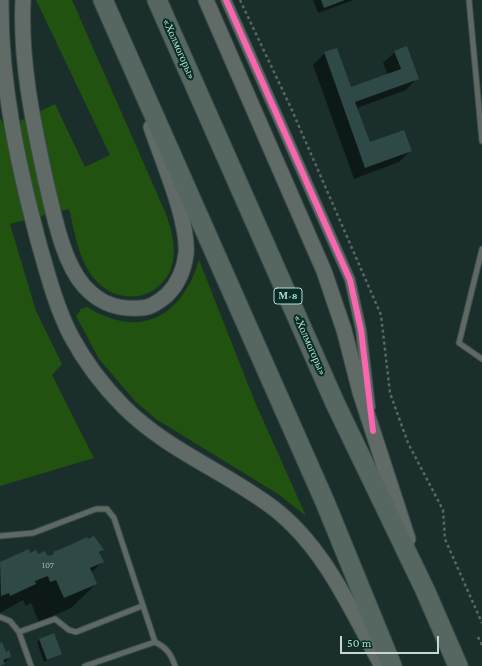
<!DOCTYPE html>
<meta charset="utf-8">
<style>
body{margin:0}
#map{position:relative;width:482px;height:666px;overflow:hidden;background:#1a2f2b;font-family:"Crimson Pro",serif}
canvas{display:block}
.scale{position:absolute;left:340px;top:636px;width:99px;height:18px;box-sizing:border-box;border:2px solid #c3d8d2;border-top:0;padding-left:5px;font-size:12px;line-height:14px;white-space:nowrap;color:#c3d8d2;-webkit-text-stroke:3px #042e26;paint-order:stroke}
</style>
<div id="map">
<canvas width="482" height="666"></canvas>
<div class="scale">50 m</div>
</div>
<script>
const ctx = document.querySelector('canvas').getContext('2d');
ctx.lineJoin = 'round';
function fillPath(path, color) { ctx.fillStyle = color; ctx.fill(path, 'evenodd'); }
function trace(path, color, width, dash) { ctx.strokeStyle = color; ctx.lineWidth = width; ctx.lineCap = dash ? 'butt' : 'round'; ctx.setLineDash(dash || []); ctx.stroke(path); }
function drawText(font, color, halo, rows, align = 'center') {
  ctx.font = font + ' "Crimson Pro",serif'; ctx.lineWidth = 4; ctx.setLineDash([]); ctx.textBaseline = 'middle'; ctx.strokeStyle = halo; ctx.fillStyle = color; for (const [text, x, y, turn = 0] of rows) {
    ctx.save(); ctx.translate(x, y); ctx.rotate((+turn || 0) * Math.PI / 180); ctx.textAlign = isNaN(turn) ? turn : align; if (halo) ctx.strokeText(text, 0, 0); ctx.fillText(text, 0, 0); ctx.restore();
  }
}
fillPath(new Path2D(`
 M36,0H72L166,214C172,232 178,252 170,271C155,303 114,305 93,277C78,258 75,232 69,209L10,224L36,311L62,364L52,375L94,458L0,486V118L5,128L55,104L85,167L110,155Z
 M199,260L255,402L306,516L278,494L156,419L136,402L99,359L76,316L81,309L87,307C140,340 182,317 199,260Z`), '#21520f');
fillPath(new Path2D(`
 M313,0H354L318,13Z
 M395,52L417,78L406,90L357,108L369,143L411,150L399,162L354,179L313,65L325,53L350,88L388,75L383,63Z
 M28,550L30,554L47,558L54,553L103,550L99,554L102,562L91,573L96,584L71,608L39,622L31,603L26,606L23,600L0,613V563Z
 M40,639L61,654L44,662L37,642Z
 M0,642L5,653L10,657L1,666Z`), '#0007');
fillPath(new Path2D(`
 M321,0H345L324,8Z
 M407,46L419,79L355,102L370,142L404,130L412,151L365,168L324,52L337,48L351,87L401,69L394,51Z
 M94,536L104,550L99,552L104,562L90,568L97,584L64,598L56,580L50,582L48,576L35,581L36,584L10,596L9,593L1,596L0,562L29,549L30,553L36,550L38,554L45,551L48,556L54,554L53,552L70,545L87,537L88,539Z
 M54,633L62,654L47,660L39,639Z
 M2,642L6,652L9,650L11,657L3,660L5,664L0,666V643Z`), '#2e4946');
const lane = new Path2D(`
 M469,0L482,141
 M482,249L459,343L482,359
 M0,536L33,533L96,509H107L114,518L155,642
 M0,617L10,621L19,632L55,619L69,630L76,632L142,606
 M19,632L31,666
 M85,666L155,642C167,648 171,654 175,666`);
const street = new Path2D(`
 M226,0L350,280L361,330L370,407`);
const secondary = new Path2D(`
 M1,0C0,82 18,165 39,244C48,275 56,307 71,336C85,362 103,386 124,407C167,450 224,471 272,507C324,546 351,610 382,666
 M23,0C20,62 33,122 46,182C54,214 62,261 84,286C100,304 118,310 141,308C150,308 160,301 167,295C178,284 184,270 186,254C189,221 162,160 151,127
 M206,0L324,271L344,330L360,392L408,539`);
const highway = new Path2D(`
 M103,0L325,502L392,666
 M157,0L335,403L425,590L458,666`);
trace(lane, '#3a4c48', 7);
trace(street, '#3a4c48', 12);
trace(secondary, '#3a4c48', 17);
trace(highway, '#3a4c48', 21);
trace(new Path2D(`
 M240,0L291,108L381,315L390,393L408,443L443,510L445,539L482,623
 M478,637L482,645`), '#5b6663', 2.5, [3, 3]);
trace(lane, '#606865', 5);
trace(street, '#606865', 10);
trace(secondary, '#606a67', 15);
trace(highway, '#566661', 19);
trace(new Path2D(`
 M226,0L350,280L361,330L373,431`), '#f766af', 6);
drawText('9px', '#9eb4af', null, [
 ["107",48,565]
]);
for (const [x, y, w] of [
 [288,296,28]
]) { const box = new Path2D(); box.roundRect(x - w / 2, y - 8, w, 16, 3); ctx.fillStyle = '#042e26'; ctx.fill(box); trace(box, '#c3d8d2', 1); }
drawText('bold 10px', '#c3d8d2', null, [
 ["М-8",288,296]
]);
drawText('11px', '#c3d8d2', '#042e26', [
 ["«Холмогоры»",179,49,66],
 ["«Холмогоры»",310,345,66]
]);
</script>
